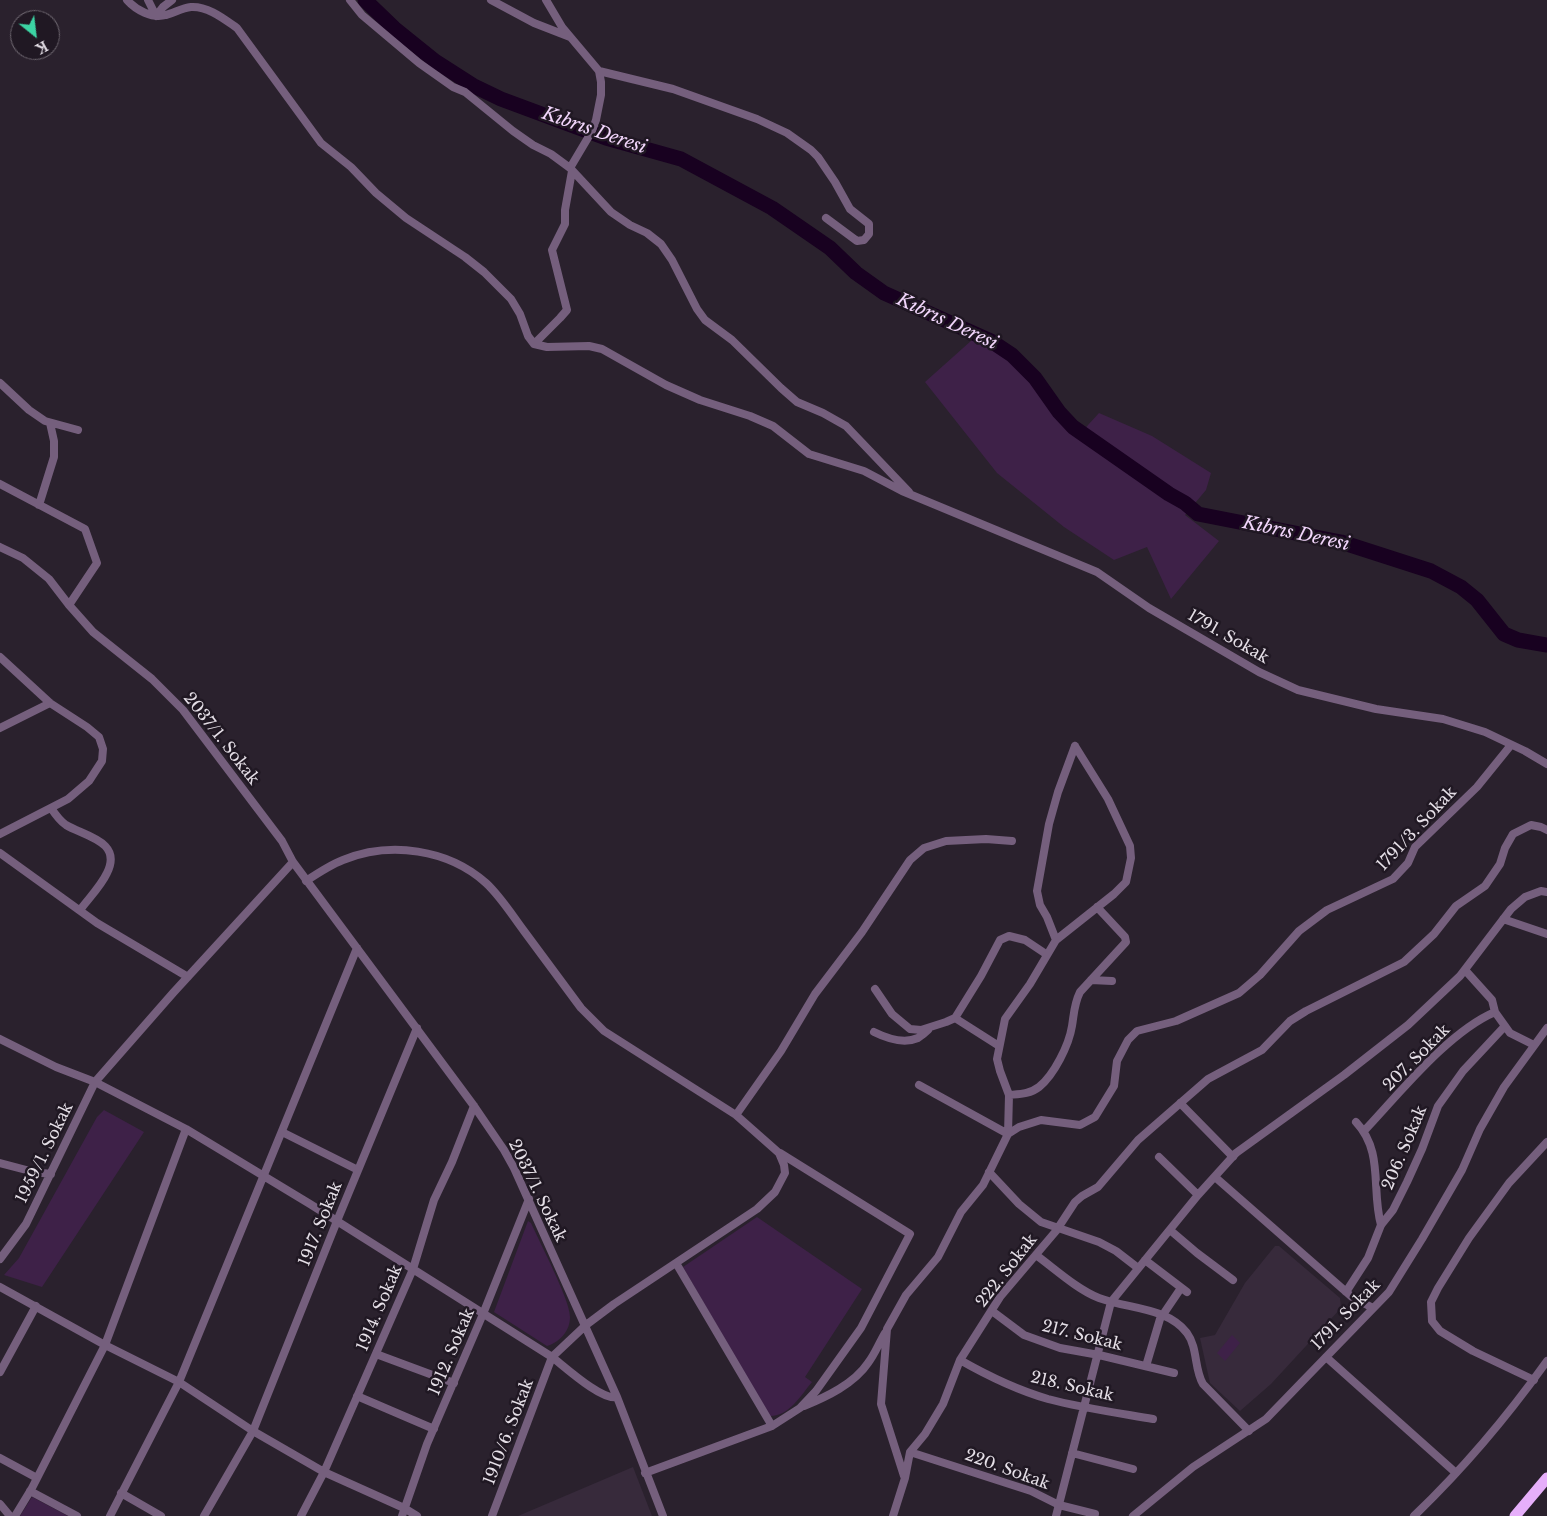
<!DOCTYPE html>
<meta charset="utf-8">
<style>
body{margin:0}
#map{position:relative;width:1547px;height:1516px;overflow:hidden;background:#2a212d;font-family:"Libre Baskerville",serif}
canvas{display:block}
.north{position:absolute;left:10px;top:10px;width:50px;height:50px;box-sizing:border-box;background:#201823;border:1px solid #6f6871;border-radius:50%;rotate:151deg;font-size:14px;font-weight:700;line-height:20px;text-align:center;color:#e5dfe7}
.north::after{content:'';display:block;margin:auto;width:18px;height:22px;background:#3cd4a4;clip-path:polygon(50% 0,100% 100%,50% 72%,0 100%)}
</style>
<div id="map">
<canvas width="1547" height="1516"></canvas>
<div class="north">K</div>
</div>
<script>
const ctx = document.querySelector('canvas').getContext('2d');
ctx.lineJoin = 'round';
function fillPath(path, color) { ctx.fillStyle = color; ctx.fill(path, 'evenodd'); }
function trace(path, color, width, dash) { ctx.strokeStyle = color; ctx.lineWidth = width; ctx.lineCap = dash ? 'butt' : 'round'; ctx.setLineDash(dash || []); ctx.stroke(path); }
function drawText(font, color, halo, rows, align = 'center') {
  ctx.font = font + ' "Libre Baskerville",serif'; ctx.lineWidth = 5; ctx.setLineDash([]); ctx.textBaseline = 'middle'; ctx.strokeStyle = halo; ctx.fillStyle = color; for (const [text, x, y, turn = 0] of rows) {
    ctx.save(); ctx.translate(x, y); ctx.rotate((+turn || 0) * Math.PI / 180); ctx.textAlign = isNaN(turn) ? turn : align; if (halo) ctx.strokeText(text, 0, 0); ctx.fillText(text, 0, 0); ctx.restore();
  }
}
fillPath(new Path2D(`
 M1275,1246H1279L1340,1298L1341,1308L1271,1384L1240,1411L1210,1383L1200,1338L1215,1335L1245,1283Z
 M633,1467L652,1516H518Z`), '#372a3b');
fillPath(new Path2D(`
 M972,340L1000,350L1078,436L1099,413L1152,436L1211,473L1206,490L1185,515L1219,541L1171,599L1147,547L1114,560L1064,527L997,473L925,382Z
 M104,1110L144,1132L42,1287L4,1275L19,1258L97,1117Z
 M757,1217L862,1289L805,1377L812,1382C801,1395 789,1417 769,1416L683,1267Z
 M528,1221L531,1223C539,1241 571,1302 570,1317C570,1331 560,1342 547,1346L494,1312Z
 M1232,1335L1240,1343L1225,1361L1217,1353Z
 M32,1497L34,1498L68,1516H20Z`), '#3e2148');
trace(new Path2D(`
 M365,0L394,28L435,61L474,86L501,99L606,138L681,159L772,208L830,248L856,273L884,293L991,341L1012,355L1035,378L1059,412L1073,427L1169,494L1185,503L1198,514L1341,542L1431,571L1461,587L1477,600L1504,634L1518,640L1547,645`), '#180120', 15);
trace(new Path2D(`
 M127,0C136,10 152,19 166,15C174,13 182,8 191,7C208,6 224,19 237,28L321,143L351,167L376,193L406,218L465,257L484,272L511,299L520,314L528,336L534,344L547,347L589,346L602,349L666,385L700,400L750,416L773,426L809,454L864,471L902,491L1097,572L1149,608L1259,672L1298,690L1376,709L1443,719L1485,732L1525,751L1547,764
 M148,0L156,16
 M350,0L362,15L419,63L453,87L465,92L513,131L533,145L551,154L570,168
 M491,0L534,23L570,37
 M546,0L562,27L599,71L601,82V95L596,120L592,131L570,168L611,212L630,225L647,233L661,244L672,260L697,309L705,320L732,340L781,388L797,402L823,413L846,426L909,492
 M156,16L163,7L172,0
 M599,71L673,89L757,119L787,133L811,150L818,157L835,182L850,209L869,224V234L864,240L857,241L826,218
 M534,344L560,318L567,310L552,250L565,224V210L572,171
 M0,383L29,410L45,421L78,430
 M0,484L85,529L97,563L69,605
 M39,505L54,457V441L50,423
 M0,547L23,558L49,579L69,605L93,632L152,679L183,710L282,841L293,862L474,1106L504,1150L514,1168L617,1397L663,1516
 M0,657L50,703L87,727L99,737L103,749L102,761L89,781L68,799L0,834
 M0,728L50,703
 M51,808C55,814 60,821 66,825C84,836 123,841 107,873C101,886 89,898 80,910
 M0,853L97,923L188,977
 M1503,919L1547,934
 M1056,940L1047,917L1040,905L1037,891L1049,824L1058,792L1075,746
 M1465,970L1492,1000L1495,1012L1510,1033L1534,1045
 M1091,980L1112,981
 M875,989L892,1014L910,1029L921,1030L946,1022L955,1018L981,976L1000,940L1009,936L1025,940L1046,954
 M955,1018L999,1046
 M874,1032C886,1038 904,1044 918,1038C921,1036 925,1033 928,1030
 M0,1039L56,1067L95,1082L186,1129L310,1204L552,1357L586,1325L614,1304L757,1209L775,1192L785,1173L784,1165L779,1153L736,1115L604,1031L581,1008C562,982 543,957 524,931C512,915 501,897 486,883C448,849 390,841 343,860C330,865 318,873 306,881
 M919,1085L1008,1134
 M1009,1095C1019,1094 1030,1094 1039,1087C1054,1075 1069,1045 1072,1026C1074,1014 1074,1004 1080,992L1126,942L1125,937L1097,907
 M1180,1103L1233,1157
 M736,1115L781,1051L815,994L862,932L910,860L924,848L946,841L986,839L1012,841
 M1356,1122C1384,1152 1371,1189 1381,1225
 M1364,1131C1399,1094 1448,1032 1495,1012
 M282,1132L358,1170
 M1008,1134L1019,1127L1041,1120L1080,1125L1095,1117L1114,1086L1117,1061L1128,1040L1137,1031L1176,1021L1239,993L1260,975L1299,931L1327,910L1393,879L1408,863L1415,847L1477,787L1511,745
 M1159,1157L1198,1195
 M0,1163L34,1172L51,1174
 M989,1172L1019,1204L1041,1222L1099,1242L1116,1251L1138,1268
 M1215,1177L1352,1297L1373,1308
 M1170,1230L1197,1253L1233,1280
 M1036,1255C1055,1269 1078,1290 1099,1298C1128,1309 1167,1307 1187,1333C1198,1348 1194,1369 1203,1384L1249,1431
 M0,1259L26,1224L95,1082L173,993L293,862
 M1145,1260L1187,1292
 M676,1263L772,1426
 M0,1287L105,1345L179,1382L253,1431L324,1472L404,1508L417,1516
 M1346,1292L1368,1258L1381,1225L1393,1210L1407,1182L1422,1149L1438,1106L1463,1071L1505,1026
 M992,1311L1024,1335L1060,1348L1099,1355L1174,1373
 M376,1354L454,1383
 M1326,1357L1456,1473
 M960,1360C988,1376 1017,1390 1048,1399C1082,1408 1118,1413 1153,1419
 M1146,1366L1160,1319L1181,1288
 M0,1372L36,1306
 M1534,1380L1473,1351L1440,1331L1432,1321L1431,1302L1438,1288L1469,1238L1509,1183L1547,1142
 M357,1396L434,1429
 M804,1406C826,1397 854,1384 868,1363C875,1354 879,1343 885,1333
 M910,1452L1031,1491L1059,1505L1095,1514
 M1072,1453L1133,1469
 M0,1458L37,1478
 M645,1473L772,1426L800,1408L816,1391L861,1328L910,1234L780,1153
 M904,1476L881,1404L887,1329L906,1295L938,1257L961,1212L983,1185L1008,1134L1009,1095L1000,1071L997,1059L1005,1019L1030,984L1056,940L1114,894L1126,882L1131,858L1130,846L1108,799L1075,746
 M30,1491L77,1516
 M121,1493L161,1516
 M0,1504L10,1516
 M15,1516L32,1488L105,1345L186,1129
 M110,1516L179,1382L357,948
 M204,1516L253,1431L337,1221L417,1028
 M301,1516L324,1472L413,1269L434,1200L452,1162L474,1106
 M402,1516L427,1444L483,1314L529,1199
 M492,1516L552,1357C565,1367 602,1401 617,1397
 M893,1516L905,1478L910,1452L925,1434L943,1404L960,1360L1000,1297L1056,1231L1075,1202L1082,1196L1098,1187L1138,1140L1208,1079L1262,1050L1290,1021L1306,1011L1404,962L1434,934L1456,906L1485,886L1500,864L1505,848L1513,834L1531,825L1541,827L1547,830
 M1056,1516L1111,1302L1198,1195L1236,1153L1344,1075L1408,1025L1460,976L1511,909L1525,897L1541,891L1547,892
 M1133,1516L1193,1467L1266,1419L1389,1292L1422,1239L1462,1170L1480,1129L1504,1087L1547,1028
 M1414,1516C1464,1468 1507,1417 1547,1361`), '#755f7d', 8);
trace(new Path2D(`
 M1515,1516L1547,1478`), '#e6affa', 11);
drawText('16px', '#e5dfe7', '#201823', [
 ["1791. Sokak",1228,637,30],
 ["2037/1. Sokak",221,739,52],
 ["1791/3. Sokak",1417,829,-47],
 ["207. Sokak",1417,1058,-45],
 ["206. Sokak",1405,1148,-67],
 ["1959/1. Sokak",45,1153,-64],
 ["2037/1. Sokak",537,1191,64],
 ["1917. Sokak",321,1224,-68],
 ["222. Sokak",1007,1271,-52],
 ["1914. Sokak",380,1308,-67],
 ["1791. Sokak",1346,1315,-46],
 ["217. Sokak",1082,1336,14],
 ["1912. Sokak",452,1352,-67],
 ["218. Sokak",1072,1387,13],
 ["1910/6. Sokak",509,1432,-69],
 ["220. Sokak",1007,1470,20]
]);
drawText('italic 18px', '#f2d6fc', '#201823', [
 ["Kıbrıs Deresi",594,131,19],
 ["Kıbrıs Deresi",947,322,25],
 ["Kıbrıs Deresi",1296,534,12]
]);
</script>
